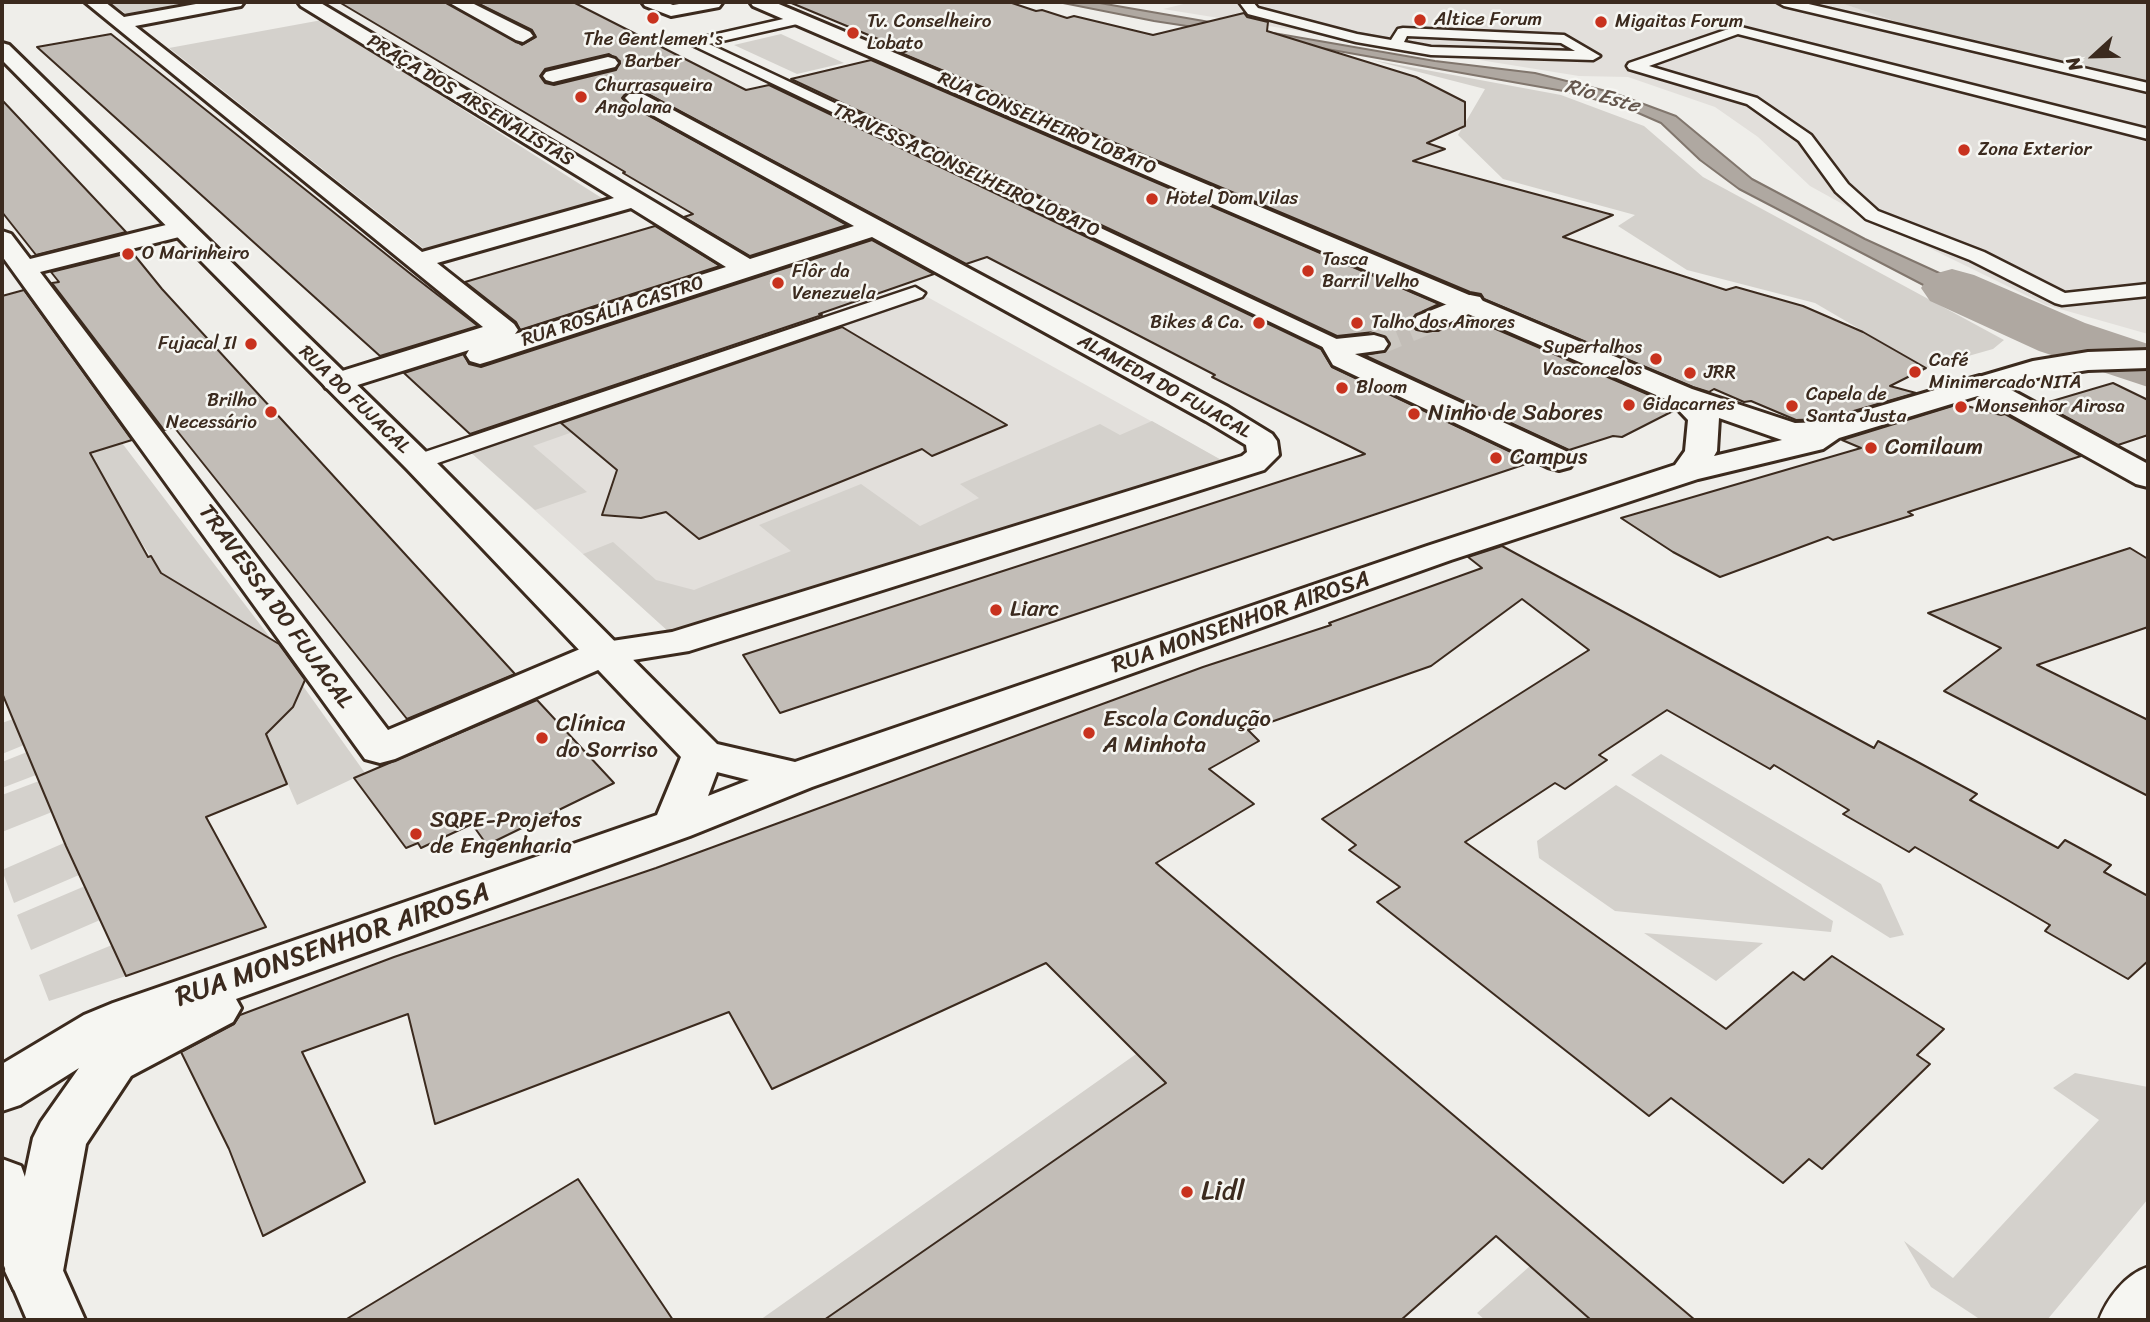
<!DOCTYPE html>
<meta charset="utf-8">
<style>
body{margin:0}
#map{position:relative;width:2150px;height:1322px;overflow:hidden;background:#efeeea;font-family:Sriracha,sans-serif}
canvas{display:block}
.frame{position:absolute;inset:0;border:4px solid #3b2a1e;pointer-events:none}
.north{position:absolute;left:2059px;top:21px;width:70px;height:70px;-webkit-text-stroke:5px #f6f6f2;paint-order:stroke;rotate:248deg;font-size:19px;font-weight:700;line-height:28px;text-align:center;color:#3b2a1e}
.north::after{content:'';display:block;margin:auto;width:24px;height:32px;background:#3b2a1e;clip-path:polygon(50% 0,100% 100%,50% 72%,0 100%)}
</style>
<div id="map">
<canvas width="2150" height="1322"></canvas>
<div class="frame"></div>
<div class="north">N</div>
</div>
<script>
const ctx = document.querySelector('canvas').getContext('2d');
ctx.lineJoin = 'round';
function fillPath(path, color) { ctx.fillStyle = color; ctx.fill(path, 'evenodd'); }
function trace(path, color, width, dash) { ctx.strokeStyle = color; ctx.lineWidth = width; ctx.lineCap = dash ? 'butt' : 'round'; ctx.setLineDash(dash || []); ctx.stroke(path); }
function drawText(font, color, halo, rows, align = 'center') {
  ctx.font = font + ' Sriracha,sans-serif'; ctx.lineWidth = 5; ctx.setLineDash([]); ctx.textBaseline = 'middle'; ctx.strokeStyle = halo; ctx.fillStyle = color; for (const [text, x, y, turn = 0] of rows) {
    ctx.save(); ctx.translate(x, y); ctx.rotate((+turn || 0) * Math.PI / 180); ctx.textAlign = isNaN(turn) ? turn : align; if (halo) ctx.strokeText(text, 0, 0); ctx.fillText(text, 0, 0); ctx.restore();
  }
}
fillPath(new Path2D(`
 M1192,2H1839L1918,29L2148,82V334L2046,305L1866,217L1810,186L1758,137L1715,107L1628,77L1579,76L1163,9Z
 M922,294L1223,461L669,632L467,449Z`), '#e2dfdb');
fillPath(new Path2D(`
 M219,2L147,15H128L110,3Z
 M1838,2H2148V82L1918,29Z
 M322,20L608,202L428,252L169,48Z
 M781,34L844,63L797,74L734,45Z
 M1372,60L1561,95L1644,126L1703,177L2004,340L1993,349L1926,368L1815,303L1687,270L1618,226L1635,215L1503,179L1458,135L1485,89Z
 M728,360L765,389L689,391L533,446L587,492L535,510L467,449Z
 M1152,421L1223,461L669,632L583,554L613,542L656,580L694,590L791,551L759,525L861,484L920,526L979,498L960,484L1100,424L1120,435Z
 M122,443L294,669L252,628L165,578L83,455Z
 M303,686L365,773L297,805L271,745L259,741L293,707Z
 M13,719L24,745L2,754V723Z
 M27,752L36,775L2,788V762Z
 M1661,754L1881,884L1904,935L1890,938L1631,775Z
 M39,781L52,812L2,832V795Z
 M1616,785L1833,921L1831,932L1615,911L1539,858L1537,841Z
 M64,843L79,875L14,903L2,870Z
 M85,886L100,920L31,950L17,915Z
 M1644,933L1763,943L1716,981Z
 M112,945L126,976L49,1001L39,975Z
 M1221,994L1209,1053L824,1320H760Z
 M2075,1073L2148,1087V1199L2047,1320H1981L1931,1287L1904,1241L1953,1278L2099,1120L2053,1088Z
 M1530,1266L1591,1320H1485L1477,1313Z`), '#d4d1cc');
const water = new Path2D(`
 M1058,2H1094L1435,61L1535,73L1614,93L1676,116L1752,179L1865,239L2005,303L2097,335L2027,339L1739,189L1700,160L1661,123L1629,109L1569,92L1259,37L1154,21Z`);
fillPath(water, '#afa8a1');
trace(water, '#81766d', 2);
fillPath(new Path2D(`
 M1952,269L1974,275L2085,323L2148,344V387L2039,351L1930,301L1921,288L1930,275Z`), '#afa8a1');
const building = new Path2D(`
 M339,2H446L522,45L536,37L532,30L475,2H573L746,90L769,85L1321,349L1332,367L1532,462L780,713L743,655L1365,454L1212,377L1215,375L987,257L966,264L644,92H627L622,98L628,104L847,225L750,256L684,217L693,214L623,173L625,172ZM609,54L620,61L616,70L554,85L545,83L540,76L545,69Z
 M789,2H1009L1036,11L1042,10L1067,18L1074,16L1153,35L1244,13L1247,17L1268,22L1267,31L1416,77L1465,102V126L1427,143L1445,149L1413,161L1613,215L1563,237L1726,290L1736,287L1803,306L1863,332L1926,368L1890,386L1916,393L1826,419L1796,420L1751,401L1744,402L1714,389L1709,392L1693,387L1484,299L1481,294L1470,292L901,53L907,51Z
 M111,34L412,275L478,326L380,356L37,47Z
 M871,60L1439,304L1415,315L1411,323L1416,331H1438L1468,317L1668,403L1675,410L1622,437L1613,436L1569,450L1364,355L1386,351L1390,343L1385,335L1374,332L1337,336L791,79Z
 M2,100L126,232L36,255L2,212Z
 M655,226L720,266L520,330L516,322L465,282Z
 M872,240L934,274L819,314L822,315L470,434L404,373L464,354L469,364L481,367Z
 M132,252L162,289L515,674L407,719L174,427L164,430L52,283L59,282L51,272Z
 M24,290L132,440L90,453L148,557L151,556L161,573L279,644L305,680L293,707L266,734L287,784L206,817L266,927L126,976L66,846L2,693V296Z
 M842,327L1007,425L932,456L922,449L699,539L666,512L641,518L602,515L617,470L561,423Z
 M2113,383L2148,400V435L2118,445L2042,404Z
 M1959,404L2001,415L2005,414L2081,456L1908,512L1913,515L1833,540L1828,537L1720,577L1673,552L1621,518L1861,448L1842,440Z
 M1502,546L1874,748L1878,741L1914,760L1977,794L1970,800L2058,848L2065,840L2111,865L2104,872L2148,896V961L2128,979L2045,931L2050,925L2004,898L1915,847L1909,852L1843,814L1849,810L1774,765L1770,769L1667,710L1599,755L1607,760L1565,789L1555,783L1465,842L1726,1029L1793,972L1804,980L1832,956L1944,1029L1917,1055L1930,1064L1822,1169L1809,1159L1783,1183L1671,1098L1649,1116L1500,999L1377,902L1400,887L1349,850L1356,845L1322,819L1589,650L1522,599L1431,666L1248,730L1259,741L1209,769L1254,804L1156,863L1695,1320H1591L1496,1236L1401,1320H824L1166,1083L1046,963L772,1089L729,1012L435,1124L408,1014L302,1052L365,1182L263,1236L229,1149L181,1052L234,1024L240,1015L394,957L656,868L1203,667L1331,625L1329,623L1482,568L1468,557Z
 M2130,548L2148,559V627L2037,665L2148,720V796L1944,691L2001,648L1928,613Z
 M537,700L614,783L487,845L472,824L421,848L418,843L406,848L354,778Z
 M578,1179L673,1320H345Z`);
fillPath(building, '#c2bdb7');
trace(building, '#3b2a1e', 2);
trace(new Path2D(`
 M1374,344L1427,322`), '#cbc7c1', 25, [25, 13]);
const lane = new Path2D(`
 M1239,2H1253L1258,8L1357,34L1391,40L1398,29L1403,28L1564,35L1600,56L1593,60L1431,55L1356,42L1248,14ZM1407,36L1561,43L1575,51L1431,47L1404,42Z
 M1777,2H1800L2148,83V92L1784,6Z
 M801,15L806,16V22L709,44L1343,342L1346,346L1343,350H1329L688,43L695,39Z
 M1737,26L2148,129V139L1738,34L1649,66L1757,98L1811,135L1848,184L1878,211L1984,252L2065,293L2148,284V296L2062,305L2055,303L1970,260L1866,219L1836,192L1799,141L1747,104L1629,69L1627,66L1629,63Z
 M915,287L925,293L922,297L426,467H410L406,462L410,457Z
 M2148,1267L2146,1320H2099C2107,1298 2126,1274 2148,1267Z`);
const street = new Path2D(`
 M85,2H105L124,17L207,2H244L241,6L235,7L135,26L422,252L614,198L301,6L298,2H319L750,259L854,226L629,102L625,98L629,94H643L1228,407L1272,434L1277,441L1279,455L1264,470L689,651L614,663L395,759L380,763L365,759L2,256V231L11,234L30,259L182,221L191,224L195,229L191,234L40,272L388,730L592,644L672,632L1242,456L1247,452L1246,445L1206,421L872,237L490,361L480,364L470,361L466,355L469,350L348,388L337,391L326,388L322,382L326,376L483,327ZM631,208L726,267L515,334L518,330L514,324L437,263Z
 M448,2H470L530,32L533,36L523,42L516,40Z
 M642,2H665L673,5L691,2L722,3L719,7L671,16L645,6Z
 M608,57L615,59L618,63L615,67L553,82L546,80L543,76L546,72Z
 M1470,295L1480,297L1484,303L1480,309L1437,328L1427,330L1417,328L1413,322L1417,316Z
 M1374,335L1384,338L1388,344L1384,350L1355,354L1570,453L1575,460L1570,467L1559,470L1548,467L1333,365L1322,346L1326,340Z
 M1980,376L1991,379L2148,464V487L2136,484L1969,391L1965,385L1969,379Z`);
const secondary = new Path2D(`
 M750,2H774L1692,389L1795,423L1826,422L2033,361L2088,352L2148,350V368L2088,370L2037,378L1839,438L1823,449L1698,479L1451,560L812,787L690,836L236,999L241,1008L233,1022L131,1076L86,1144L63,1271L54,1290L34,1297L14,1290L5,1271L33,1138L41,1122L79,1068L20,1105L2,1111V1064L84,1015L113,1003L657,815L681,757L407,469L2,60V43L9,45L429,455L717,744L795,762L1427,546L1675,465L1685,451L1688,420L1670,401L753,6ZM1719,418L1782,440L1714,456L1717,451ZM717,772L749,780L708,796Z`);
const primary = new Path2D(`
 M2,1159L21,1166L41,1221L85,1320H27L2,1261Z`);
trace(lane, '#3b2a1e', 5);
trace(street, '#3b2a1e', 6);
trace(secondary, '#3b2a1e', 6);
trace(primary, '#3b2a1e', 6);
fillPath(lane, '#f6f6f2');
fillPath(street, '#f6f6f2');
fillPath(secondary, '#f6f6f2');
fillPath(primary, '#f6f6f2');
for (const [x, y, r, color] of [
 [653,18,7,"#c8321e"],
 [1420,20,7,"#c8321e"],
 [1601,22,7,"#c8321e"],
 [853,33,7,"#c8321e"],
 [581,97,7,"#c8321e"],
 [1964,150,7,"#c8321e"],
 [1152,199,7,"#c8321e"],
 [128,254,7,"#c8321e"],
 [1308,271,7,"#c8321e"],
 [778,283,7,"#c8321e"],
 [1259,323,7,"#c8321e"],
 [1357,323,7,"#c8321e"],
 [251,344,7,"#c8321e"],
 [1656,359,7,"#c8321e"],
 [1915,372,7,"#c8321e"],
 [1690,373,7,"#c8321e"],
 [1342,388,7,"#c8321e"],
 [1629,405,7,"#c8321e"],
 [1792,406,7,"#c8321e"],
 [1961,407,7,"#c8321e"],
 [271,412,7,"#c8321e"],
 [1414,414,7,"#c8321e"],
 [1871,448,7,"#c8321e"],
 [1496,458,7,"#c8321e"],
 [996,610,7,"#c8321e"],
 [1089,733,7,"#c8321e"],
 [542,738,7,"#c8321e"],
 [416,834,7,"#c8321e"],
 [1187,1192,7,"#c8321e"]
]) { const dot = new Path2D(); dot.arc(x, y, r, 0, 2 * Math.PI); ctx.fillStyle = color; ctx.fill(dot); trace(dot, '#f6f6f2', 2.5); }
drawText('19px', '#3b2a1e', '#f6f6f2', [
 ["Altice Forum",1434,20],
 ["Tv. Conselheiro",867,22],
 ["Lobato",867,44],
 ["Migaitas Forum",1615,22],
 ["The Gentlemen's",653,40,"center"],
 ["Barber",653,62,"center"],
 ["Churrasqueira",595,86],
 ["Angolana",595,108],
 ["Zona Exterior",1978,150],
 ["Hotel Dom Vilas",1166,199],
 ["O Marinheiro",142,254],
 ["Tasca",1322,260],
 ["Barril Velho",1322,282],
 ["Flôr da",792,272],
 ["Venezuela",792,294],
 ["Bikes & Ca.",1245,323,"right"],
 ["Talho dos Amores",1371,323],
 ["Fujacal II",237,344,"right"],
 ["Supertalhos",1642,348,"right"],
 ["Vasconcelos",1642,370,"right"],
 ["Café",1929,361],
 ["Minimercado NITA",1929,383],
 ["JRR",1704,373],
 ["Bloom",1356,388],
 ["Capela de",1806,395],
 ["Santa Justa",1806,417],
 ["Brilho",257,401,"right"],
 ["Necessário",257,423,"right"],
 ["Gidacarnes",1643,405],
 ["Monsenhor Airosa",1975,407]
], 'left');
drawText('19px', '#3b2a1e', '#f6f6f2', [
 ["PRAÇA DOS ARSENALISTAS",470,101,31],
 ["RUA CONSELHEIRO LOBATO",1047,124,23],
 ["TRAVESSA CONSELHEIRO LOBATO",966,171,25],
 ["RUA ROSÁLIA CASTRO",613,312,-18],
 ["ALAMEDA DO FUJACAL",1164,387,29],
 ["RUA DO FUJACAL",354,400,44]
]);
drawText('italic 21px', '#64564c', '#f6f6f2', [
 ["Rio Este",1602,97,16]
]);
drawText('23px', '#3b2a1e', '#f6f6f2', [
 ["Ninho de Sabores",1428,414],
 ["Comilaum",1885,448],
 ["Campus",1510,458],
 ["Liarc",1010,610],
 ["Escola Condução",1103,720],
 ["A Minhota",1103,746],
 ["Clínica",556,725],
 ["do Sorriso",556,751],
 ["SQPE-Projetos",430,821],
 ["de Engenharia",430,847]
], 'left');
drawText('23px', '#3b2a1e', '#f6f6f2', [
 ["TRAVESSA DO FUJACAL",275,607,54],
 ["RUA MONSENHOR AIROSA",1241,623,-19]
]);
drawText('28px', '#3b2a1e', '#f6f6f2', [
 ["RUA MONSENHOR AIROSA",333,946,-19]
]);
drawText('28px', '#3b2a1e', '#f6f6f2', [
 ["Lidl",1201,1192]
], 'left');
</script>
